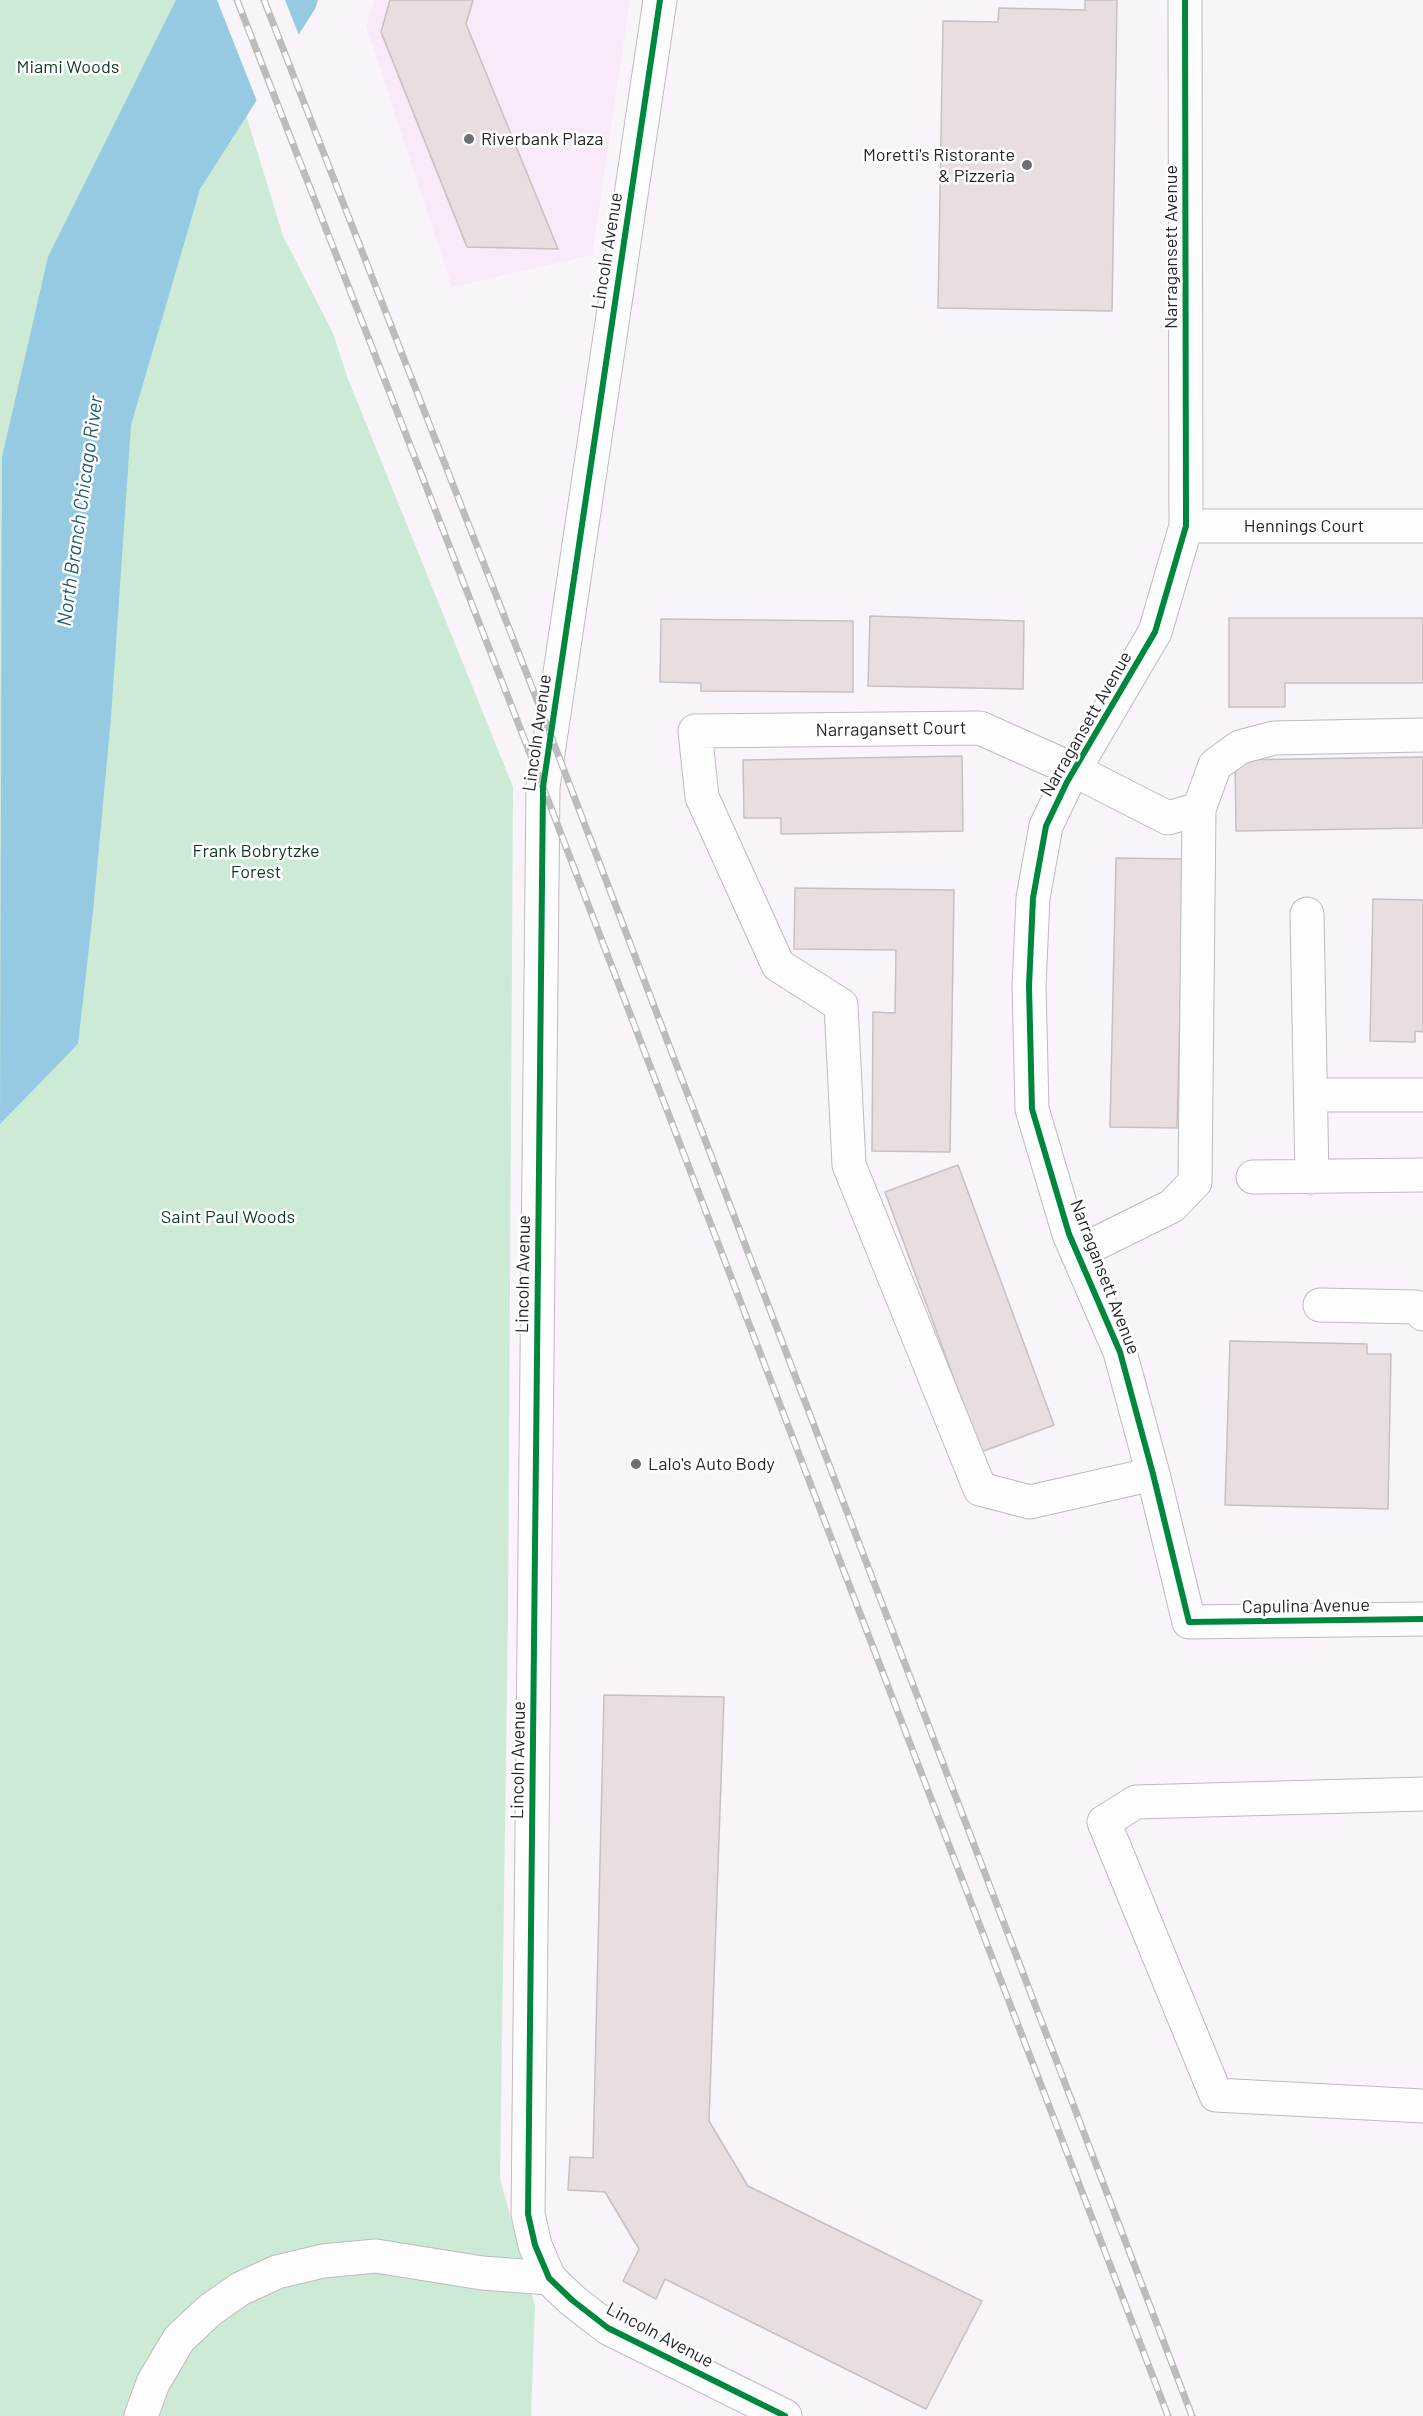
<!DOCTYPE html>
<style>
body{margin:0}
canvas{display:block;background:#f9f3fa}
</style>
<canvas width="1423" height="2416"></canvas>
<script>
const ctx = document.querySelector('canvas').getContext('2d');
ctx.lineJoin = 'round';
function fillPath(path, color) { ctx.fillStyle = color; ctx.fill(path, 'evenodd'); }
function trace(path, color, width, dash) { ctx.strokeStyle = color; ctx.lineWidth = width; ctx.lineCap = dash ? 'butt' : 'round'; ctx.setLineDash(dash || []); ctx.stroke(path); }
function drawText(font, color, halo, rows, align = 'center') {
  ctx.font = font + ' Barlow,sans-serif'; ctx.lineWidth = 5; ctx.setLineDash([]); ctx.textBaseline = 'middle'; ctx.strokeStyle = halo; ctx.fillStyle = color; for (const [text, x, y, turn = 0] of rows) {
    ctx.save(); ctx.translate(x, y); ctx.rotate((+turn || 0) * Math.PI / 180); ctx.textAlign = isNaN(turn) ? turn : align; if (halo) ctx.strokeText(text, 0, 0); ctx.fillText(text, 0, 0); ctx.restore();
  }
}
fillPath(new Path2D(`
 M374,0H630L592,255L452,287L366,26Z`), '#f8eaf9');
fillPath(new Path2D(`
 M0,0H211L283,236L332,331L348,379L513,787L508,1614L500,2179L535,2306L531,2416H0Z`), '#ccead5');
fillPath(new Path2D(`
 M176,0H318L315,9L200,189L131,425L111,717L93,912L78,1044L0,1124L2,457L48,257Z`), '#96cae2');
fillPath(new Path2D(`
 M217,0H285L300,38L258,104Z`), '#f9f3fa');
const building = new Path2D(`
 M390,0H473L466,24L558,249L467,247L381,32Z
 M1085,0H1117L1112,311L938,308L943,21L998,22L999,8L1085,10Z
 M870,616L1024,621L1023,689L868,686Z
 M1229,618H1423V683H1285V707H1229Z
 M661,619L853,621V692L701,691V683L660,682Z
 M962,756L963,831L781,834V818H744L743,760Z
 M1423,757V828L1236,831L1235,760Z
 M1116,858L1184,859L1177,1128L1110,1127Z
 M795,888L954,890L950,1152L872,1151L873,1012L895,1013L896,950L794,949Z
 M1373,899L1423,900V1032L1415,1031V1042L1370,1041Z
 M958,1165L1054,1425L981,1452L885,1192Z
 M1230,1341L1367,1344V1354H1391L1388,1509L1225,1505Z
 M604,1695L724,1697L709,2121L748,2186L982,2301L926,2409L665,2279L656,2299L623,2281L639,2249L605,2192L568,2190L570,2157L593,2158Z`);
fillPath(building, '#e8dddf');
trace(building, '#c7c0c2', 1.5);
const minor = new Path2D(`
 M1185,0L1186,526L1155,632L1067,782L1046,826L1033,898L1029,986L1032,1109L1069,1234L1120,1352L1153,1474L1189,1622L1423,1619
 M1186,526H1423
 M1307,914L1312,1177
 M1311,1095H1423
 M1253,1177L1423,1175
 M1077,1253L1172,1206L1195,1182L1199,809
 M1320,1305L1416,1307L1423,1314
 M1153,1474L1030,1502L980,1489L849,1165L841,1005L778,965L702,797L695,731L980,728L1074,770L1168,818L1199,809L1215,765L1240,747L1274,738L1423,735
 M1423,1794L1136,1802L1104,1822L1216,2095L1423,2106
 M141,2416L153,2383L179,2339L210,2310L240,2289L277,2272L323,2261L376,2256L482,2273L549,2278`);
const major = new Path2D(`
 M660,0L543,787L528,2214L535,2245L549,2278L572,2300L608,2328L785,2416`);
trace(minor, '#bfbac0', 35);
trace(major, '#bfbac0', 35);
trace(minor, '#fefdfe', 33);
trace(major, '#fefdfe', 33);
const rail = new Path2D(`
 M237,0L543,787L1168,2416
 M264,0L551,736L1192,2416`);
trace(rail, '#bdbcbd', 7);
trace(rail, '#fff', 4.5, [14]);
trace(new Path2D(`
 M660,0L543,787L528,2214L535,2245L549,2278L572,2300L608,2328L785,2416
 M1185,0L1186,526L1155,632L1067,782L1046,826L1033,898L1029,986L1032,1109L1069,1234L1120,1352L1153,1474L1189,1622L1423,1619`), '#00873e', 6);
for (const [x, y, r, color] of [
 [469,139,6,"#726c73"],
 [1027,165,6,"#726c73"],
 [636,1464,6,"#726c73"]
]) { const dot = new Path2D(); dot.arc(x, y, r, 0, 2 * Math.PI); ctx.fillStyle = color; ctx.fill(dot); trace(dot, '#fff', 2); }
drawText('18px', '#0b3b1f', '#fff', [
 ["Miami Woods",68,67],
 ["Frank Bobrytzke",256,851],
 ["Forest",256,872],
 ["Saint Paul Woods",228,1217]
]);
drawText('18px', '#29242a', '#fff', [
 ["Riverbank Plaza",481,139],
 ["Moretti's Ristorante",1015,155,"right"],
 ["& Pizzeria",1015,176,"right"],
 ["Lalo's Auto Body",648,1464]
], 'left');
drawText('18px', '#29242a', '#fff', [
 ["Narragansett Avenue",1171,247,-90],
 ["Lincoln Avenue",607,251,-81],
 ["Hennings Court",1304,526],
 ["Narragansett Avenue",1086,724,-60],
 ["Narragansett Court",891,729,-1],
 ["Lincoln Avenue",537,733,-82],
 ["Lincoln Avenue",523,1274,-89],
 ["Narragansett Avenue",1105,1277,69],
 ["Capulina Avenue",1306,1606,-1],
 ["Lincoln Avenue",518,1760,-89],
 ["Lincoln Avenue",660,2335,28]
]);
drawText('italic 20px', '#1f5c73', '#fff', [
 ["North Branch Chicago River",80,511,-82]
]);
</script>
